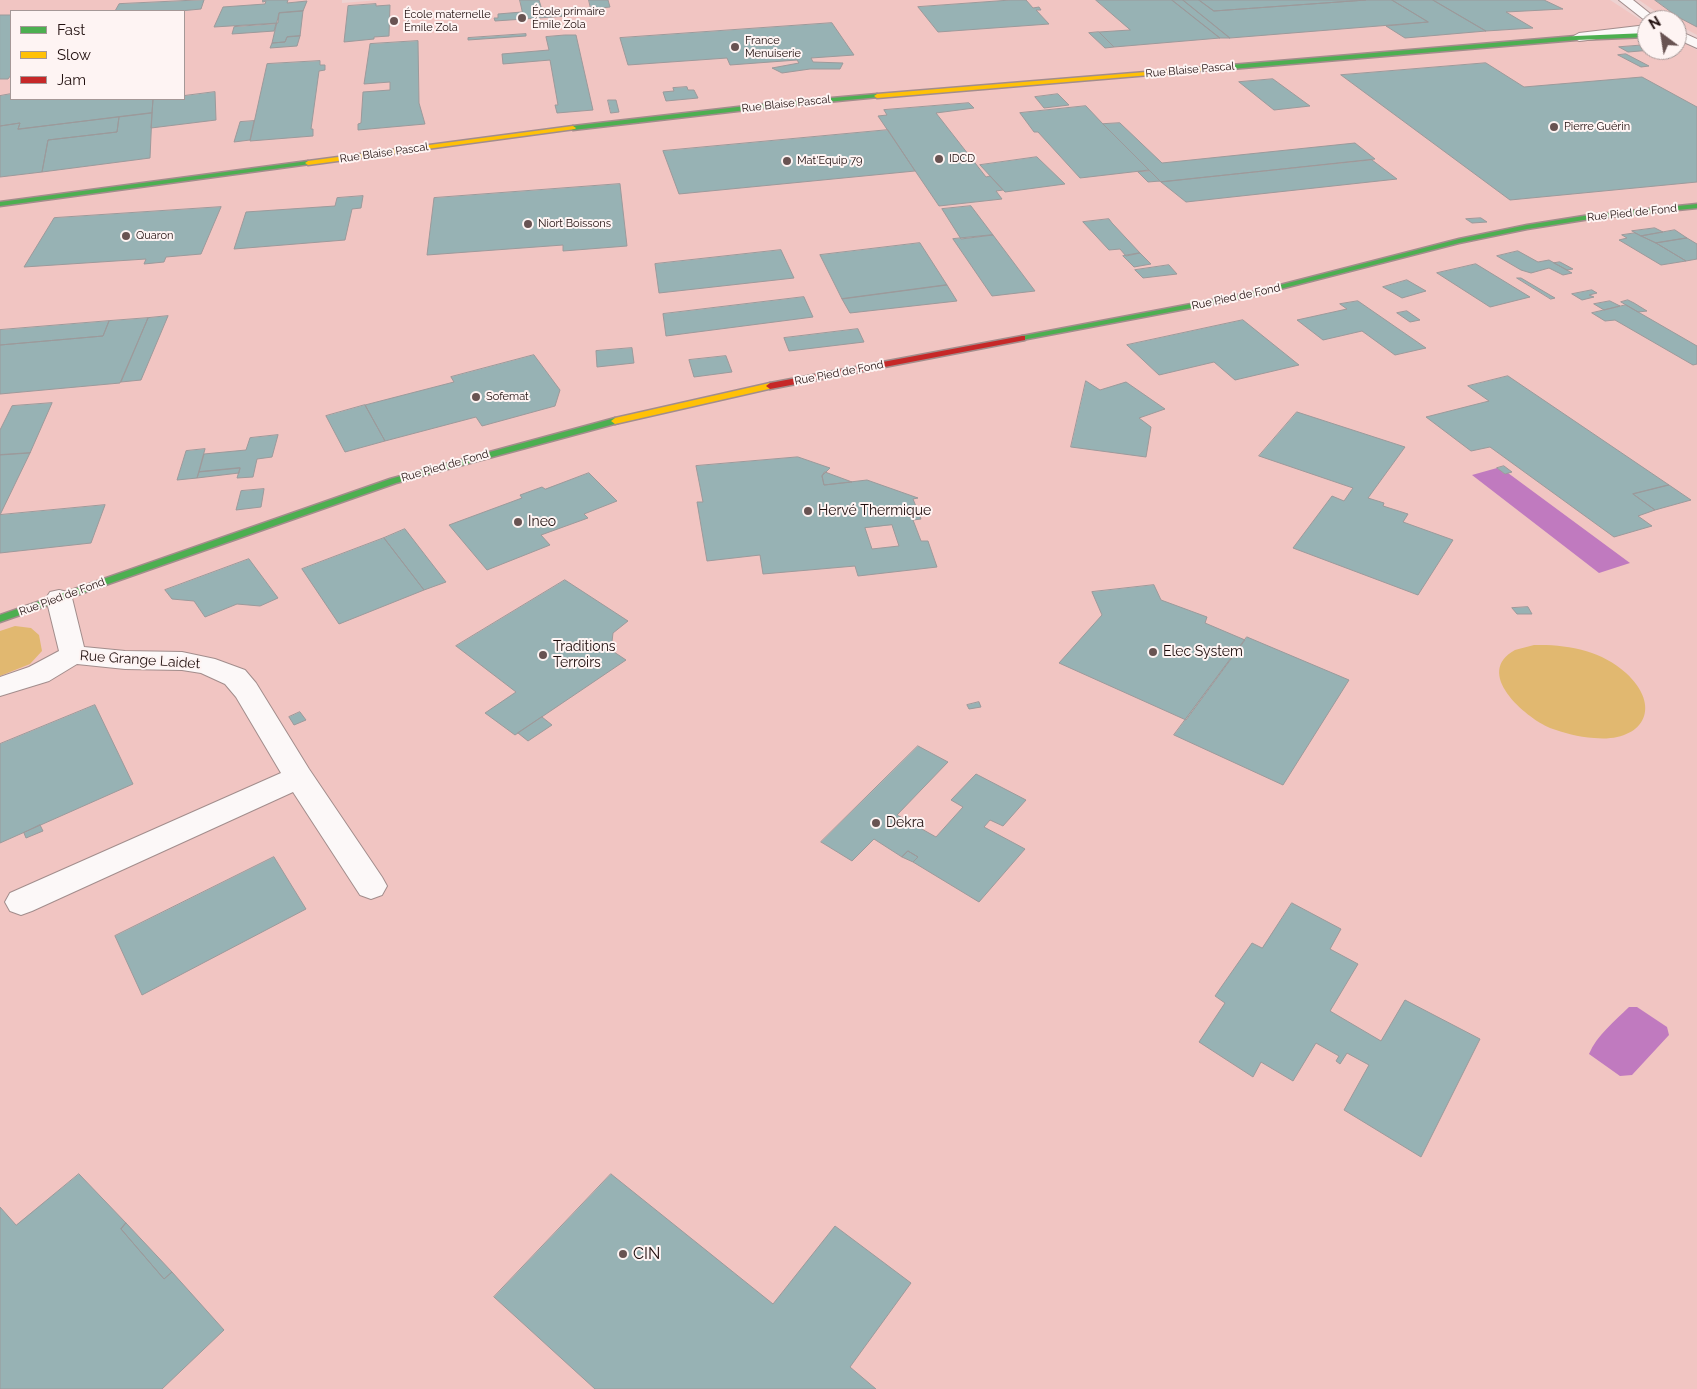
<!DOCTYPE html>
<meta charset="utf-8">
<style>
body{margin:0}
#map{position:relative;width:1697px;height:1389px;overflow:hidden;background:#edd2d1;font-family:Raleway,sans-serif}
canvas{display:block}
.legend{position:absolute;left:10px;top:10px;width:175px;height:90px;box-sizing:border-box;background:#fef4f3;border:1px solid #a59897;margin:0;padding:6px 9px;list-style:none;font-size:15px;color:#200f0e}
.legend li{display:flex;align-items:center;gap:10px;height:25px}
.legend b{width:25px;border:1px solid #a59897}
.north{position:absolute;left:1637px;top:10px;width:50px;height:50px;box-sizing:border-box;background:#fef4f3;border:1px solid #a59897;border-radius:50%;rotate:329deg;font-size:14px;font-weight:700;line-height:20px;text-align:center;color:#200f0e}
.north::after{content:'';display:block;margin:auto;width:18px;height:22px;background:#685352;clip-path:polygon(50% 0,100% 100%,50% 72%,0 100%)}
</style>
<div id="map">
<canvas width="1697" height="1389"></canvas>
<ul class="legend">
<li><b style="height:6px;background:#4caf50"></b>Fast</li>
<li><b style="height:6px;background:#ffc107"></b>Slow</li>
<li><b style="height:6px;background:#c62828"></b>Jam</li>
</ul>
<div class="north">N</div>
</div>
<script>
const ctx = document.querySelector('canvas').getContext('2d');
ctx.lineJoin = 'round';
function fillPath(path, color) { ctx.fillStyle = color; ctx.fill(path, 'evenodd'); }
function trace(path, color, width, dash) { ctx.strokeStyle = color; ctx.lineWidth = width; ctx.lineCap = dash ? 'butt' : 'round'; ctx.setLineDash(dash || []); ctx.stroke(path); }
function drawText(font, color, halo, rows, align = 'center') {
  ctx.font = font + ' Raleway,sans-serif'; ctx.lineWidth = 4; ctx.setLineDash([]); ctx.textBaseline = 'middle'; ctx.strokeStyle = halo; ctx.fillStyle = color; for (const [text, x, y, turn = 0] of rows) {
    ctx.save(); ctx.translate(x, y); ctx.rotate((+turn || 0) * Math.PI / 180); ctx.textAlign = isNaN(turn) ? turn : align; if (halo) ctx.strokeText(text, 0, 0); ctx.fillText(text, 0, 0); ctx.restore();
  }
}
fillPath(new Path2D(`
 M0,0H342V3L380,0H1610L1647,24V50H1677V40L1697,50V1389H0ZM11,11H184V99H11Z
 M1639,0H1697V35L1677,24V20L1665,18Z`), '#f1c5c2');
fillPath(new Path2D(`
 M15,626L31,628L39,635L42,651L30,664L0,676V631Z
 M1534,645C1566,644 1601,650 1626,673C1664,708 1642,743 1594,738C1578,737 1564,733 1550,728C1525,717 1473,673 1515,650C1521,648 1528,647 1534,645Z`), '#e1b870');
fillPath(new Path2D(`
 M1497,468L1505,474L1508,473L1630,563L1599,573L1472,475Z
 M1629,1007H1637L1667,1027L1669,1035L1632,1075L1620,1076L1589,1054C1597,1035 1615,1021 1629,1007Z`), '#c07abf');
const building = new Path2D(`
 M204,0L201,9L180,11H115L119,4Z
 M263,0H288L287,3L307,1L303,11L279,13L278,23L214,27L223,7L265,4L266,1L263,2Z
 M520,0H539L542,10L580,9L582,15L495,21L494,18H498V14L522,12Z
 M589,0H608L610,7L591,9Z
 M1011,0H1026L1033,8L1039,7L1041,10H1036L1049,24L938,32L918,7Z
 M1096,0H1172L1220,38L1114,47L1099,32L1130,30Z
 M1172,0H1183L1230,38H1220Z
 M1183,0H1199L1214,11L1366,0H1392L1428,22L1230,38Z
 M1199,0H1366L1214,11Z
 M1392,0H1433L1486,31L1405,38L1386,26L1428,22Z
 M1433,0H1544L1563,9L1506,12L1533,28L1486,31Z
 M1655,0H1697V27L1678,17Z
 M376,4V6L390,5L389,36L374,37V39L344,42L348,6Z
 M303,11L300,36L287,37L285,42L272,43L279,13Z
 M0,15H11V75L8,79H0Z
 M832,23L854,55L811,58L813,62L843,63L840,69H810L782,73L772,68L799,63L797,60L730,65L727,58L628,65L620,38Z
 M276,24L274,31L232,34L234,27Z
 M1099,32L1114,47L1105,48L1089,33Z
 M526,34V36L468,40V38Z
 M565,35H576L593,110L557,113L555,105H558L550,60L503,64L502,54L549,50L546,37Z
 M300,36L297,46L270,48L272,43L285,42L287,37Z
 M418,41L419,103L425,124L358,130V124L361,123L363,92L390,90V82L364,84L370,44Z
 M1647,45V50H1652L1628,52L1619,47Z
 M1626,54L1649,66L1641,67L1618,55Z
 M320,61V65H325V70L319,71L311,129H313V136L250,141L267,64Z
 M1486,63L1524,87L1642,77L1697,107V182L1510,200L1341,75Z
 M1273,79L1310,106L1274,110L1239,82Z
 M687,87L688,90H694L698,98L666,101L663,92L674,91L673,88Z
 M215,92L216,120L151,128L153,99H184V96Z
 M11,94V99H153L152,113L18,129L20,123L0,126V96Z
 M1058,94L1069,105L1044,108L1035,97Z
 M608,100H616L619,112L611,113Z
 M969,103L974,108L936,113L986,177L990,176L1003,190L996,191L1002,199L939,206L878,116L887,115L884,110Z
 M1086,106L1103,124L1149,170L1080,178L1038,132H1034L1020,113Z
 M152,113L150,158L42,172L48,140L117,132L119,117Z
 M119,117L117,132L48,140L42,172L0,177V126L20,123L18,129Z
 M254,121L250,140L234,142L240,122Z
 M1120,123L1162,163L1355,143L1375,159L1161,182L1103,124Z
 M888,130L915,171L679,194L663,151Z
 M1037,157L1065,184L1005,192L980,165Z
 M1372,160L1397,179L1186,202L1161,182Z
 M1150,171L1160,181L1148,182L1138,172Z
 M620,184L627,246L563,251V245L427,255L434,198Z
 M363,196L361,208L352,209L345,240L234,249L246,212L335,206L337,198Z
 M971,206L993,235L961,239L942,209Z
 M221,207L201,254L166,257L164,262L144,264L146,259L24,267L54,218Z
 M1481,218L1487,222L1472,223L1466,219Z
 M1109,219L1112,223L1140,253L1126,256L1120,249L1109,250L1083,222Z
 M1655,228L1663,232L1641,236L1632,231Z
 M1675,230L1687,238L1656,243L1641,236Z
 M1635,233L1656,243L1686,261L1661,265L1619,240L1627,238L1622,235Z
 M993,235L1035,291L992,296L953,239Z
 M1687,238L1697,244V259L1686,261L1656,243Z
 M920,243L947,285L842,299L820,255Z
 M781,250L794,278L659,293L655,264Z
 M1518,251L1538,262L1549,260L1572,273L1563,275L1549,268L1531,273L1521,270L1497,256Z
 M1140,253L1151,264L1134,267L1123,256Z
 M1560,262L1573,269L1567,270L1554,263Z
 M1476,264L1530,297L1490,307L1437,273Z
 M1169,265L1177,274L1143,278L1135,270Z
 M1517,278H1521L1555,298L1551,299Z
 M1407,280L1426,291L1402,298L1383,287Z
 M947,285L957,301L850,313L842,299Z
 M1592,290L1597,293L1589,295L1594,297L1582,300L1572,294Z
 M804,297L813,317L666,336L663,314Z
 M1628,300L1634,303L1647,311L1638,312L1621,302Z
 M1358,301L1426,348L1395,355L1362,331L1323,340L1297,320L1347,309L1340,304Z
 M1610,301L1620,306L1604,310L1594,304Z
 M1626,305L1697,346V364L1693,365L1615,320L1605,321L1592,313Z
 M1407,311L1420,320L1410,322L1397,313Z
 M168,316L141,380L121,382L148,318Z
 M148,318L120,383L0,394V345L103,336L109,321Z
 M1243,320L1299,365L1235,380L1214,362L1159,375L1127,345Z
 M109,321L103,336L0,345V330Z
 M858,329L864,342L789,351L784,338Z
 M632,348L634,363L597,367L596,351Z
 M534,355L560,390L555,406L482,426L476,417L385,441L365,405L454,382L451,377Z
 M726,356L732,372L694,377L689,360Z
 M1508,376L1669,485L1633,494L1655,510L1638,516L1652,526L1614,537L1490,447L1471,451L1426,417L1489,401L1468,386Z
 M1086,381L1100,390L1126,382L1165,409L1139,418L1151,427L1146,457L1071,447Z
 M52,403L30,453L0,455V430L12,406Z
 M365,405L385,441L345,452L326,416Z
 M1297,412L1405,447L1368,498L1384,503L1383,506L1408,514L1403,522L1453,540L1418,595L1293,548L1332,496L1344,501L1353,488L1259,456Z
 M278,435L272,457L257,459L253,477L237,478L240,468L199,472L204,454L246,450L250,438Z
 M205,449L197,478L177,480L186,451Z
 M30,453L0,515V455Z
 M798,457L830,468L822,476L824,485L867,480L918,498L913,499L921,519L913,520L921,541H928L937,567L858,576L855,566L763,574L760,555L707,561L697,502H703L696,466ZM892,525L899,546L872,549L865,528Z
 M1504,466L1512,472L1505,474L1497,468Z
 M240,468L239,473L197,478L199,472Z
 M825,472L852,482L824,485L822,476Z
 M589,473L617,501L584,514L588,518L541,535L550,545L487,570L449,525L522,498L520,495L542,487L545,489Z
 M1669,485L1691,500L1655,510L1633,494Z
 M264,489L261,507L236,510L241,491Z
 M105,505L91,543L0,553V515Z
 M405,529L446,582L424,590L384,538Z
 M384,538L424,590L339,624L302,569Z
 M249,559L278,598L260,606L237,604L205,617L194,601L172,599L165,590Z
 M565,580L628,621L613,633L611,650L626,660L515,735L485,713L516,692L456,646Z
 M1154,585L1161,600L1207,617L1205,623L1245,640L1186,720L1059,663L1102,615L1092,592Z
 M1528,607L1532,614H1517L1512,608Z
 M1247,637L1349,680L1283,785L1174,735Z
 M979,702L981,707L969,709L967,705Z
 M95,705L133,784L0,843V744Z
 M300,712L306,720L294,725L289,717Z
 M542,717L552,725L528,741L518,733Z
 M918,746L948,762L897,815L936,837L963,807L951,800L976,774L1026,800L1003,826L990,820L984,827L1025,849L979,902L913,862L918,857L908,851L902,857L874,839L852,861L821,842Z
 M40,825L43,831L26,838L24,833Z
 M908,851L918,857L913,862L902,857Z
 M274,857L306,909L142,995L115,936Z
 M1292,903L1341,929L1330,949L1358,964L1330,1011L1381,1041L1405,1000L1480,1039L1421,1157L1344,1110L1369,1065L1347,1053L1340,1064L1336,1061L1339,1056L1316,1043L1293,1081L1261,1062L1253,1077L1199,1042L1225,1003L1215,996L1252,943L1262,948Z
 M79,1174L126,1223L121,1229L164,1279L172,1272L224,1330L162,1389H0V1207L16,1225Z
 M611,1174L773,1304L835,1226L911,1283L850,1367L876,1389H595L494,1297Z
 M126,1223L172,1272L164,1279L121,1229Z`);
fillPath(building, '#97b2b4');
trace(building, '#9c9a9b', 1);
const street = new Path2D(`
 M1619,0H1633L1658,20H1647V22Z
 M1647,25V33L1579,41L1572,37L1579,33Z
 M1677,30L1697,39V48L1677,39Z
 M59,590L68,592L72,598L84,647L125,651L182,652L215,659L245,670L256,683L309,769L382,877L387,886L382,895L371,899L360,895L293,792L32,911L21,915L10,911L5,902L10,893L281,773L236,697L225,684L201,673L182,670L125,669L77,664L49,681L0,696V677L29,667L59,651L46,598L50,592Z`);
const fast = new Path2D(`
 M1647,33V37L1576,40L1219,70L1216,68L1219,66L1576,36Z
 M877,94L880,96L879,97L764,108L573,130L570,128L573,126L764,104Z
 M308,161L310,162V164L0,206V202Z
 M1697,204V208L1590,219L1527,229L1459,243L1249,297L1022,340L1018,338L1022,336L1249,293L1459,239L1527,225L1590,215Z
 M615,418L619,421L618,423L396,483L0,622V615L390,479Z`);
const slow = new Path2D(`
 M1219,66L1221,69L877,98L874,96L877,94Z
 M573,126L576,128L575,129L308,165L305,163L308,161Z
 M770,383L774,386L773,388L615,424L611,421L615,418Z`);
const jam = new Path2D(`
 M1022,336H1025V340L770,389L766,386L770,383Z`);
trace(street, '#a28d8c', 2);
trace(fast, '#a28d8c', 3);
trace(slow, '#a28d8c', 3);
trace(jam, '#a28d8c', 3);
fillPath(street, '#fcf8f8');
fillPath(fast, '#4caf50');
fillPath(slow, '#ffc107');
fillPath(jam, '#c62828');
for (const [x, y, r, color] of [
 [522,18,5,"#685352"],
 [394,21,5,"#685352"],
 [735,47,5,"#685352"],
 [1554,127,5,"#685352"],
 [939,159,5,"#685352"],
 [787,161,5,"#685352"],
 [528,224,5,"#685352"],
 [126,236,5,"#685352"],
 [476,397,5,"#685352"],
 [808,511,5,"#685352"],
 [518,522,5,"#685352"],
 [1153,652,5,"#685352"],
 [543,655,5,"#685352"],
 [876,823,5,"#685352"],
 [623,1254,5,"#685352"]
]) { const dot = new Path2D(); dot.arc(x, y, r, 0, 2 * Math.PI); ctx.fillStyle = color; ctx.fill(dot); trace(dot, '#fef4f3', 2); }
drawText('11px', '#200f0e', '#fef4f3', [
 ["École primaire",532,12],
 ["Émile Zola",532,25],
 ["École maternelle",404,15],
 ["Émile Zola",404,28],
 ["France",745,41],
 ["Menuiserie",745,54],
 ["Pierre Guérin",1564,127],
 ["IDCD",949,159],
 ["Mat'Equip 79",797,161],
 ["Niort Boissons",538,224],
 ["Quaron",136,236],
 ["Sofemat",486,397]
], 'left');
drawText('11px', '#200f0e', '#fef4f3', [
 ["Rue Blaise Pascal",1190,70,-5],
 ["Rue Blaise Pascal",786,104,-6],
 ["Rue Blaise Pascal",384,153,-8],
 ["Rue Pied de Fond",1632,213,-6],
 ["Rue Pied de Fond",1236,297,-12],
 ["Rue Pied de Fond",839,373,-11],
 ["Rue Pied de Fond",445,466,-16],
 ["Rue Pied de Fond",62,597,-20]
]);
drawText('14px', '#200f0e', '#fef4f3', [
 ["Hervé Thermique",818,511],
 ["Ineo",528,522],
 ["Traditions",553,647],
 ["Terroirs",553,663],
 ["Elec System",1163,652],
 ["Dekra",886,823]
], 'left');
drawText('14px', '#200f0e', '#fef4f3', [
 ["Rue Grange Laidet",140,660,4]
]);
drawText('16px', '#200f0e', '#fef4f3', [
 ["CIN",633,1254]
], 'left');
</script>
